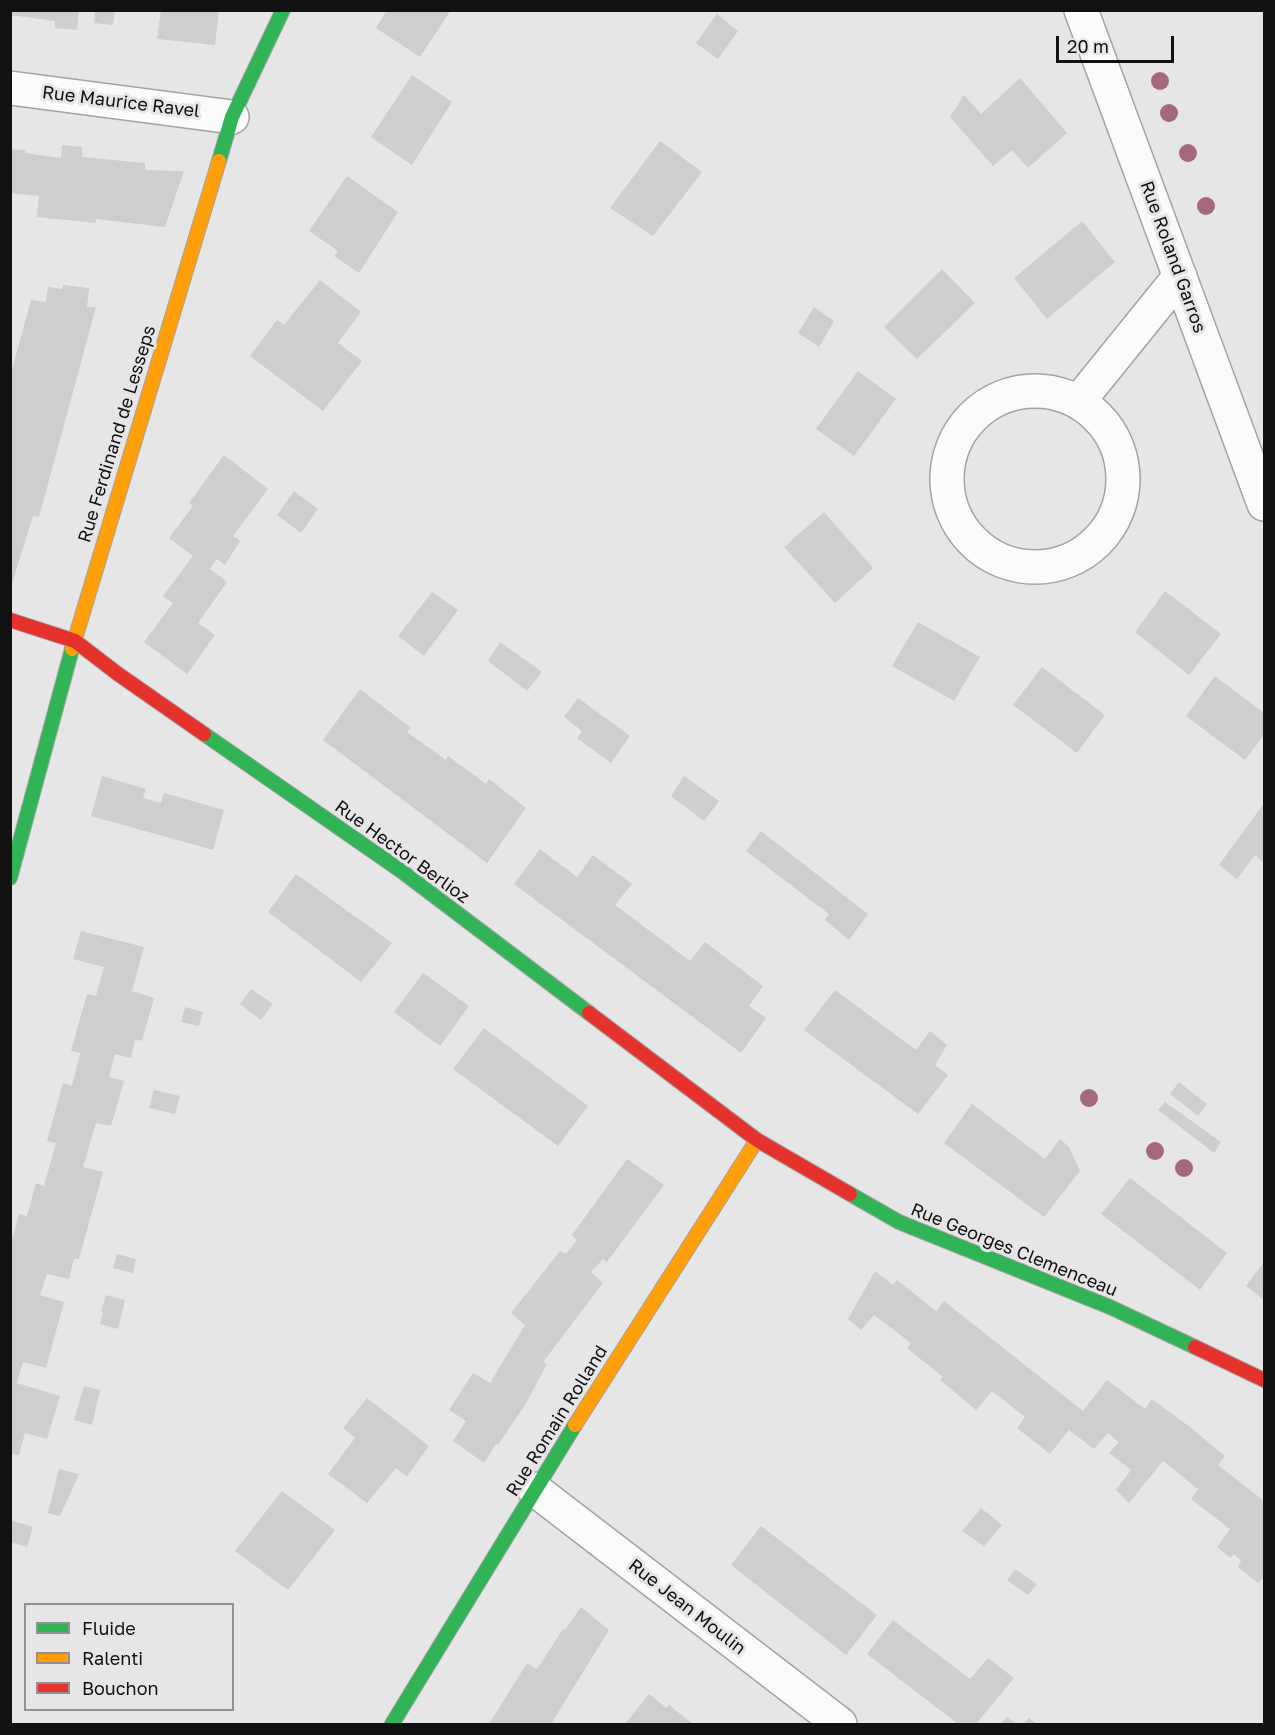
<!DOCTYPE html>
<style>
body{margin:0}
#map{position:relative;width:1275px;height:1735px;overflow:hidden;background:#e7e6e7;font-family:"Golos Text",sans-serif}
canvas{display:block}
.frame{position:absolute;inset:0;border:12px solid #121112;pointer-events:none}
.legend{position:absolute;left:24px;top:1603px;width:210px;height:108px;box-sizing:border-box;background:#e8e5e7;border:2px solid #929092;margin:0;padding:8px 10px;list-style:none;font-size:18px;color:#121112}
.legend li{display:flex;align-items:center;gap:12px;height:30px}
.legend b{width:30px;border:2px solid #929092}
.scale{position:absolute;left:1056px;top:36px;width:118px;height:27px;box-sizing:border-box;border:3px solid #121112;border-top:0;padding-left:8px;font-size:18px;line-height:21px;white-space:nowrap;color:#121112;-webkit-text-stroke:4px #e8e5e7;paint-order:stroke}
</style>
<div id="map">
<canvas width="1275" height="1735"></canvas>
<div class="frame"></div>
<ul class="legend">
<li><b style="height:8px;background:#30b455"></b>Fluide</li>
<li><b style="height:8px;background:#ff9f0a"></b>Ralenti</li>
<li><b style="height:8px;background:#e5322d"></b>Bouchon</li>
</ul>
<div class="scale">20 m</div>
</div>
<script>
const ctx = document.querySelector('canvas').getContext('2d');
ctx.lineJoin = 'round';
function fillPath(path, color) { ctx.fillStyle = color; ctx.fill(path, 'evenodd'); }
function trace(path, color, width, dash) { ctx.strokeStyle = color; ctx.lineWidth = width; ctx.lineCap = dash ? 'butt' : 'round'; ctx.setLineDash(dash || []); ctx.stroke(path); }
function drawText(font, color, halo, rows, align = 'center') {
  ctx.font = font + ' "Golos Text",sans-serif'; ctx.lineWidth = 6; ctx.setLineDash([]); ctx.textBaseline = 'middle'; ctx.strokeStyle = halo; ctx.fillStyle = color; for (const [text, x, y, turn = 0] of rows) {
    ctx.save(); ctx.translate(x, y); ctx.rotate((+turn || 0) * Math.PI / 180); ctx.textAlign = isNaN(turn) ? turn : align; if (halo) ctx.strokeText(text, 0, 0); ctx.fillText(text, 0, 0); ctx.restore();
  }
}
fillPath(new Path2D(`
 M10,10H79L77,30L55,28V21L10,15Z
 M95,10H115L113,25L94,23Z
 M161,10H219L215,45L157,39Z
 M387,10H451L420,57L376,28Z
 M717,14L738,31L718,59L696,43Z
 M412,75L452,102L412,165L371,137Z
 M1020,78L1067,133L1028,168L1012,150L993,166L950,117L964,95L981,114Z
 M660,141L702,172L653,236L610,208Z
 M62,145L82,147V157L145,163V170L184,171L165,227L96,219V223L37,217L39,196L10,193V149L25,150V153L61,158Z
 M347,176L398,212L359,273L334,256L338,251L309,231Z
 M1082,221L1115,262L1047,319L1014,278Z
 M942,269L975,303L917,359L884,327Z
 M320,280L361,312L338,343L362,361L323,411L250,356L277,320L284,325Z
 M63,285L89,288L87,307H96L39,517L33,516L10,590V377L31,300L46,302L48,287L62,289Z
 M814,307L834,321L819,347L798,333Z
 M858,371L896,399L854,456L816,429Z
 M224,455L268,489L233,536L240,541L225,565L217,559L210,569L227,582L198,623L215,635L187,674L144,642L173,603L163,596L193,556L169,538L193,506L189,503Z
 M294,491L318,509L301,533L277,515Z
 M824,512L873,568L835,603L784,547Z
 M1165,591L1221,634L1189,675L1135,632Z
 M432,592L458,610L424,656L398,636Z
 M918,622L980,657L954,701L892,666Z
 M500,642L542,672L527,691L488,661Z
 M1042,667L1105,715L1077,753L1013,705Z
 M1215,676L1264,713V735L1245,760L1186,716Z
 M360,689L411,728L407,732L446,760L448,756L486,784L489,779L526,808L487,863L323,740Z
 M578,698L630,736L611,763L577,738L582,731L564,717Z
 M102,776L146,789L143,798L161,803L164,793L224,810L213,850L91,816Z
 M684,776L719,801L704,821L671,796Z
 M1264,803V863L1255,855L1237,879L1219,865Z
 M761,831L868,914L849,940L825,920L829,914L746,851Z
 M540,849L577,877L593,855L632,884L615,905L690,961L705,942L763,986L749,1006L766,1018L741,1053L514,884Z
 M296,874L392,943L361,982L268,912Z
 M81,931L144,947L132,991L154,998L142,1041L135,1039L131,1058L115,1054L109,1077L124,1081L111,1126L96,1123L83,1167L103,1172L79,1259H74L69,1279L47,1274L40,1295L64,1302L46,1368L23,1362L17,1383L60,1396L47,1439L25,1433L19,1455L10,1453V1247L19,1214L27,1216L36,1183L44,1186L56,1143L47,1141L63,1083L72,1086L80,1053L71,1051L87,994L96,996L104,967L73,959Z
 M423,973L469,1006L440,1046L394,1012Z
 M251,989L273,1004L261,1020L240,1004Z
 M835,990L916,1050L930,1031L947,1045L935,1065L948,1075L918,1114L804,1030Z
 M185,1007L203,1012L199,1026L181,1022Z
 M484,1028L588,1106L558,1146L453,1069Z
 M1179,1082L1207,1104L1198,1116L1170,1094Z
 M154,1090L180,1096L175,1114L149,1108Z
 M1165,1102L1221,1142L1214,1153L1158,1110Z
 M972,1104L1045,1159L1060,1139L1069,1147L1080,1171L1044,1217L944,1143Z
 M627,1159L664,1185L607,1262L603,1259L591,1272L603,1283L543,1362L547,1364L525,1405L498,1445L496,1444L484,1463L453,1441L466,1421L449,1410L473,1373L490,1383L525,1325L511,1313L560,1251L566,1254L577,1240L572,1235Z
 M1130,1178L1227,1253L1200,1290L1101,1214Z
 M117,1254L136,1259L133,1273L113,1268Z
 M1264,1262V1300L1246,1286Z
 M875,1271L893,1285L897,1280L936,1311L944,1301L1083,1411L1107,1380L1145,1409L1152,1399L1190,1427L1225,1456L1218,1465L1264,1501V1577L1258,1583L1238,1567L1241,1561L1234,1554L1230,1558L1217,1547L1230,1529L1191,1499L1198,1489L1163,1461L1129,1503L1116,1490L1131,1470L1109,1453L1119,1442L1108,1433L1094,1449L1069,1430L1050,1454L1017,1428L1025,1417L992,1391L976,1410L940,1380L943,1377L907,1348L911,1343L874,1315L861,1330L848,1319Z
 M106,1295L125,1300L118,1329L100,1324L103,1312L101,1311Z
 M84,1386L100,1390L92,1425L74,1420Z
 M367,1398L429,1446L407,1476L396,1468L367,1503L328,1474L355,1438L343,1428Z
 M59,1469L79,1474L60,1516L48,1513Z
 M282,1491L335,1530L288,1590L235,1551Z
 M981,1508L1002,1525L984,1546L962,1531Z
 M10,1520L33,1527L27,1547L10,1542Z
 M761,1526L877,1615L846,1655L731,1565Z
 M1015,1569L1037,1584L1028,1595L1007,1580Z
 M581,1607L609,1630L551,1724H489L527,1663L537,1669L563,1629L565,1630Z
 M893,1620L970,1679L988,1658L1014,1678L976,1724H958L867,1654Z
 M649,1694L666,1708L669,1705L693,1724H625Z
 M1007,1717L1016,1724H1001Z
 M1029,1718L1037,1724H1023Z`), '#cfcdce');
const street = new Path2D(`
 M1081,10L1264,504
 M10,88L232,117
 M947 479a88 88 0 1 1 176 0a88 88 0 1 1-176 0Z
 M1079,401L1180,276
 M534,1489L840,1724`);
const fast = new Path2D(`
 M219,161L232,117L283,10
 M204,734L404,873L589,1013
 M10,878L72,649
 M850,1194L899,1222L1110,1307L1195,1347
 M392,1724L575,1425`);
const slow = new Path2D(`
 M72,649L219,161
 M575,1425L757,1140`);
const jam = new Path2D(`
 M10,620L75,641L118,674L204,734
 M589,1013L757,1140L850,1194
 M1195,1347L1264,1380`);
trace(street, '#a4a3a4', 36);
trace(fast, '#a4a3a4', 16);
trace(slow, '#a4a3a4', 16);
trace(jam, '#a4a3a4', 16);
trace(street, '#fbfbfb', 33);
trace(fast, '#30b455', 14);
trace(slow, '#ff9f0a', 14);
trace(jam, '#e5322d', 14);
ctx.fillStyle = '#a4697d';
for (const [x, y] of [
 [1160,81],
 [1169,113],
 [1188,153],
 [1206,206],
 [1089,1098],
 [1155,1151],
 [1184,1168]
]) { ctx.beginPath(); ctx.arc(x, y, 9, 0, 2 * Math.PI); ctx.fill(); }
drawText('18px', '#121112', '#e8e5e7', [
 ["Rue Maurice Ravel",121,102,7],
 ["Rue Roland Garros",1173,257,70],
 ["Rue Ferdinand de Lesseps",117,434,-73],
 ["Rue Hector Berlioz",402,852,36],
 ["Rue Georges Clemenceau",1014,1250,22],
 ["Rue Romain Rolland",557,1421,-58],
 ["Rue Jean Moulin",687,1607,38]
]);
</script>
